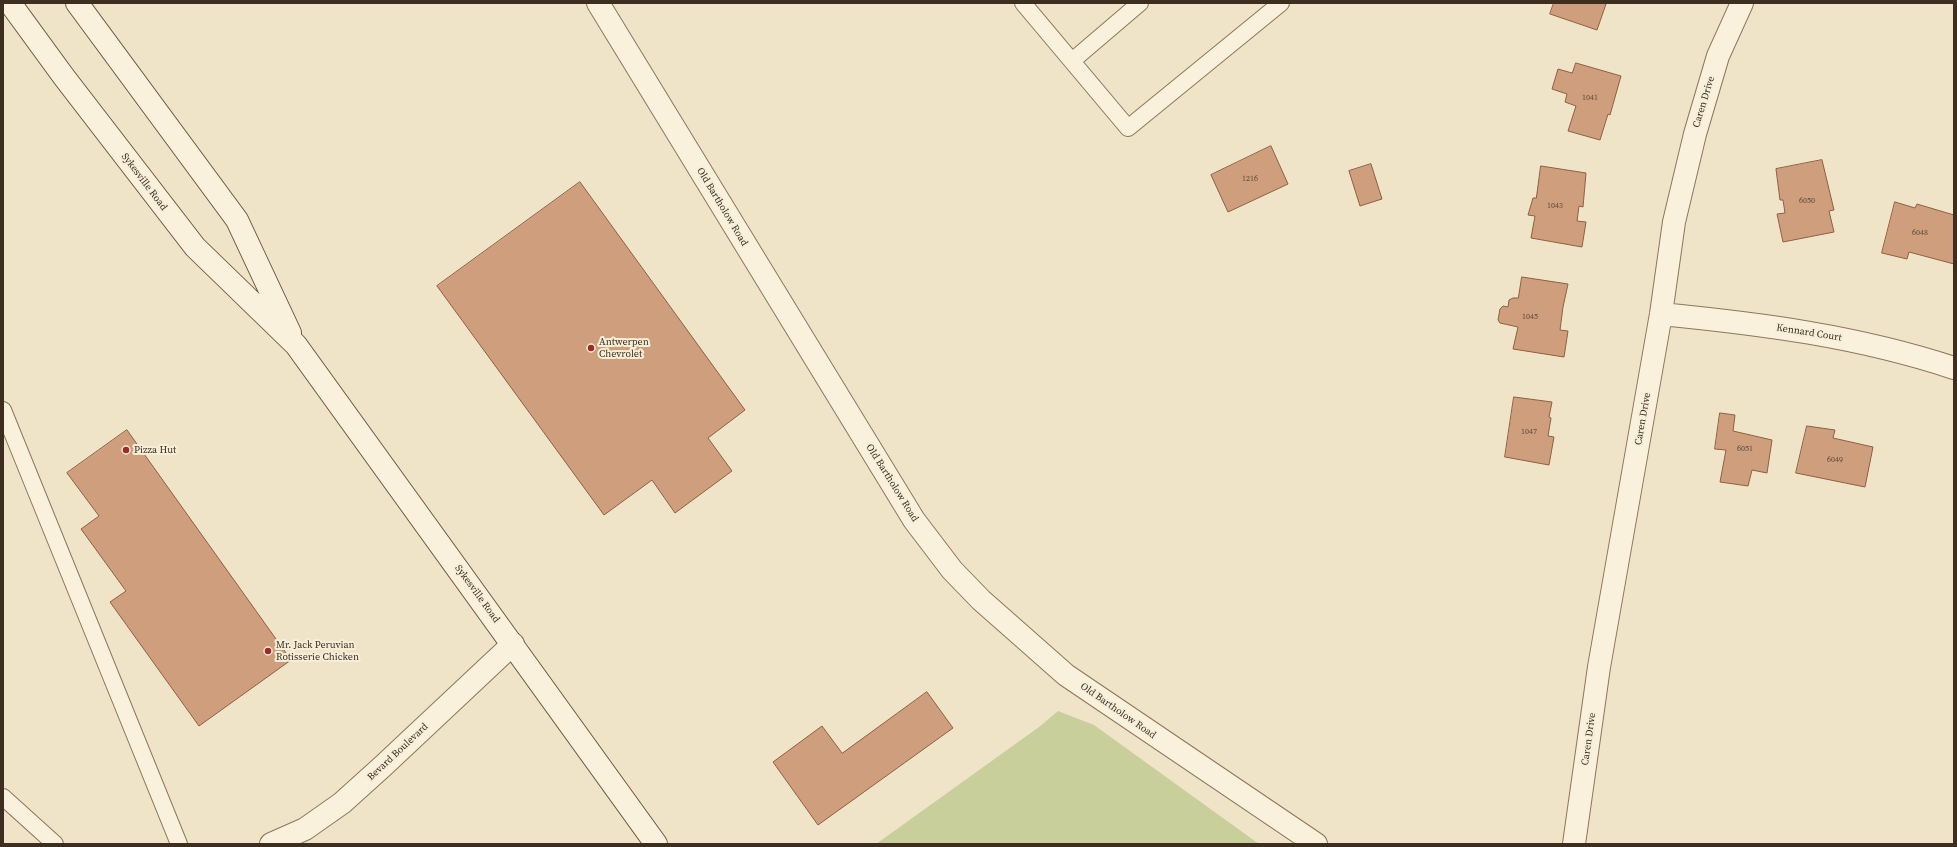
<!DOCTYPE html>
<style>
body{margin:0}
#map{position:relative;width:1957px;height:847px;overflow:hidden;background:#f0e4c8;font-family:"Source Serif 4",serif}
canvas{display:block}
.frame{position:absolute;inset:0;border:4px solid #3d2e20;pointer-events:none}
</style>
<div id="map">
<canvas width="1957" height="847"></canvas>
<div class="frame"></div>
</div>
<script>
const ctx = document.querySelector('canvas').getContext('2d');
ctx.lineJoin = 'round';
function fillPath(path, color) { ctx.fillStyle = color; ctx.fill(path, 'evenodd'); }
function trace(path, color, width, dash) { ctx.strokeStyle = color; ctx.lineWidth = width; ctx.lineCap = dash ? 'butt' : 'round'; ctx.setLineDash(dash || []); ctx.stroke(path); }
function drawText(font, color, halo, rows, align = 'center') {
  ctx.font = font + ' "Source Serif 4",serif'; ctx.lineWidth = 4; ctx.setLineDash([]); ctx.textBaseline = 'middle'; ctx.strokeStyle = halo; ctx.fillStyle = color; for (const [text, x, y, turn = 0] of rows) {
    ctx.save(); ctx.translate(x, y); ctx.rotate((+turn || 0) * Math.PI / 180); ctx.textAlign = isNaN(turn) ? turn : align; if (halo) ctx.strokeText(text, 0, 0); ctx.fillText(text, 0, 0); ctx.restore();
  }
}
fillPath(new Path2D(`
 M1058,711L1094,725L1259,844H876L1039,727Z`), '#c9cf9b');
const building = new Path2D(`
 M1554,3H1602L1606,4L1597,30L1550,14Z
 M1576,63L1621,76L1610,115L1608,114L1600,140L1568,131L1576,106L1565,102L1567,94L1552,89L1558,69L1572,73Z
 M1271,146L1288,184L1228,212L1211,175Z
 M1822,160L1834,210L1829,211L1834,232L1783,242L1777,214L1785,213L1783,200H1780L1776,169Z
 M1371,164L1382,199L1360,206L1349,171Z
 M1541,166L1586,173L1583,207L1579,206L1577,221L1586,222L1582,247L1531,238L1535,216L1528,215L1533,198H1536Z
 M580,182L745,410L708,438L732,471L675,513L652,480L604,515L437,286Z
 M1895,202L1915,208L1917,204L1954,215V264L1909,252L1907,259L1882,253Z
 M1522,277L1568,284L1563,307L1560,330L1568,331L1564,357L1513,349L1518,327L1500,323L1498,320L1500,309L1503,306L1508,307L1509,300L1513,298H1518Z
 M1514,397L1552,402L1549,417L1551,418L1548,436L1554,437L1549,465L1505,457Z
 M1720,413L1735,415L1733,431L1772,440L1767,473L1752,470L1748,486L1720,482L1726,450L1715,449Z
 M1807,426L1835,430L1833,438L1873,447L1865,487L1796,473Z
 M127,430L291,660L199,726L110,602L126,591L81,529L99,516L67,473Z
 M927,692L953,728L818,825L773,762L822,726L842,753Z`);
fillPath(building, '#cf9f7d');
trace(building, '#8d5f41', 1);
const lane = new Path2D(`
 M1023,3L1128,128L1281,3
 M1072,61L1140,3
 M3,410L179,844
 M3,797L55,844`);
const street = new Path2D(`
 M598,3L914,520L952,570L981,600L1066,675L1316,844
 M1661,314C1762,324 1857,336 1954,368
 M271,844L305,829L342,803L383,766L513,644
 M1574,844L1599,667L1661,314L1674,222L1695,134L1718,56L1742,3`);
const secondary = new Path2D(`
 M10,3L64,77L195,247L296,345L656,844
 M77,3L237,220L290,333`);
trace(lane, '#8d765c', 18);
trace(street, '#8d765c', 24);
trace(secondary, '#6f573f', 24);
trace(lane, '#faf1dc', 16);
trace(street, '#faf1dc', 22);
trace(secondary, '#faf1dc', 22);
for (const [x, y, r, color] of [
 [591,348,4,"#9e2a2b"],
 [126,450,4,"#9e2a2b"],
 [268,651,4,"#9e2a2b"]
]) { const dot = new Path2D(); dot.arc(x, y, r, 0, 2 * Math.PI); ctx.fillStyle = color; ctx.fill(dot); trace(dot, '#f7eed8', 1.5); }
drawText('8px', '#624a37', null, [
 ["1041",1590,98],
 ["1216",1250,179],
 ["6050",1807,201],
 ["1043",1555,206],
 ["6048",1920,233],
 ["1045",1530,317],
 ["1047",1529,432],
 ["6051",1745,449],
 ["6049",1835,460]
]);
drawText('10px', '#3d2e20', '#f7eed8', [
 ["Caren Drive",1704,102,-73],
 ["Sykesville Road",144,182,53],
 ["Old Bartholow Road",722,207,59],
 ["Kennard Court",1809,333,9],
 ["Caren Drive",1643,419,-80],
 ["Old Bartholow Road",892,483,58],
 ["Sykesville Road",477,594,54],
 ["Old Bartholow Road",1118,711,35],
 ["Caren Drive",1589,739,-82],
 ["Bevard Boulevard",398,752,-43]
]);
drawText('10px', '#3d2e20', '#f7eed8', [
 ["Antwerpen",599,342],
 ["Chevrolet",599,354],
 ["Pizza Hut",134,450],
 ["Mr. Jack Peruvian",276,645],
 ["Rotisserie Chicken",276,657]
], 'left');
</script>
